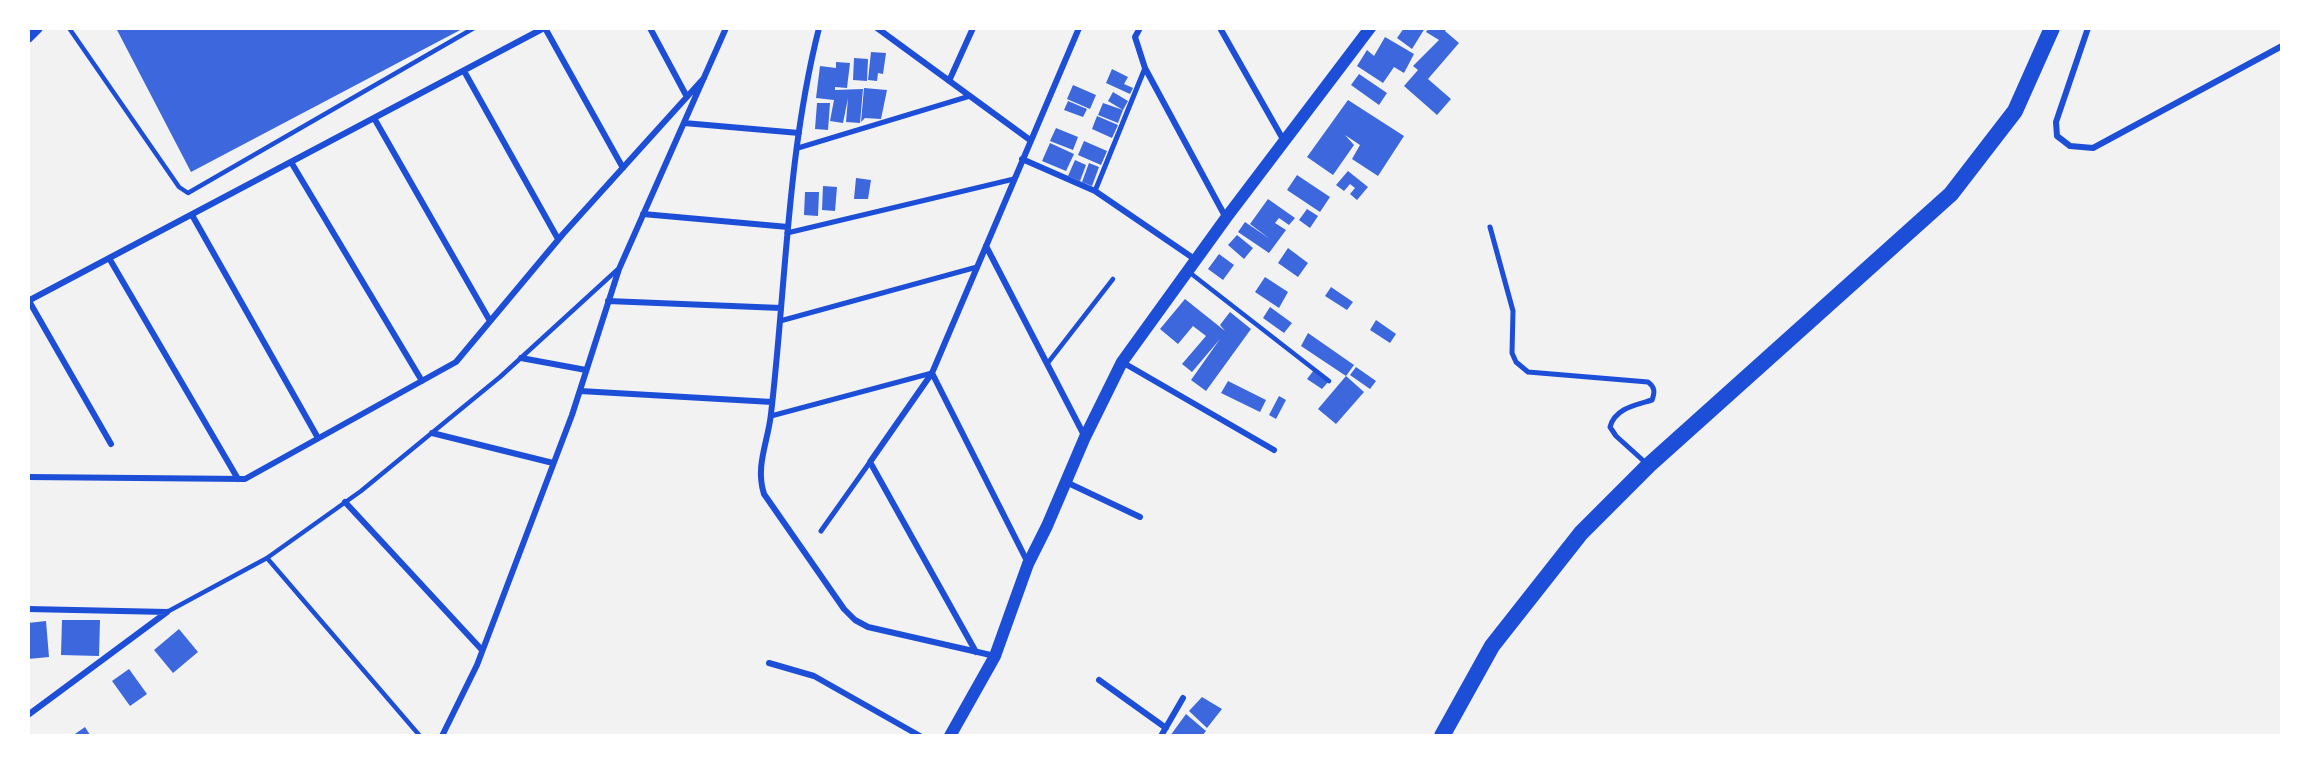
<!DOCTYPE html>
<style>
body{margin:0}
#map{position:relative;width:2310px;height:764px;overflow:hidden;background:#f2f2f2;font-family:Helvetica,sans-serif}
canvas{display:block}
.frame{position:absolute;inset:0;border:30px solid #fff;pointer-events:none}
</style>
<div id="map">
<canvas width="2310" height="764"></canvas>
<div class="frame"></div>
</div>
<script>
const ctx = document.querySelector('canvas').getContext('2d');
ctx.lineJoin = 'round';
function fillPath(path, color) { ctx.fillStyle = color; ctx.fill(path, 'evenodd'); }
function trace(path, color, width, dash) { ctx.strokeStyle = color; ctx.lineWidth = width; ctx.lineCap = dash ? 'butt' : 'round'; ctx.setLineDash(dash || []); ctx.stroke(path); }
fillPath(new Path2D(`
 M116,28H464L191,172Z
 M1404,28H1425L1412,49L1397,38Z
 M1429,28H1447L1445,31L1459,43L1428,79L1451,99L1437,115L1404,86L1418,70L1413,66L1439,40L1426,32Z
 M1385,37L1414,54L1404,73L1394,67L1383,83L1357,66L1367,50L1374,56Z
 M871,52L886,53L883,74L878,73L877,81L868,80Z
 M854,58L868,59L867,81L853,80Z
 M836,62L850,63L847,88L835,87V90L863,89L860,123L846,122L848,98L843,123L830,121L834,100L816,98L820,66L836,68Z
 M1112,69L1128,77L1124,84L1133,88L1130,94L1106,83Z
 M1359,74L1387,93L1379,105L1351,85Z
 M1073,85L1096,95L1090,109L1067,99Z
 M864,88L887,90L881,119L865,118L861,122Z
 M1113,92L1128,101L1123,110L1108,101Z
 M1348,100L1404,136L1378,176L1352,159L1360,145L1345,135L1354,145L1333,175L1307,157Z
 M1068,101L1087,109L1083,117L1064,110Z
 M817,103H830L828,130L815,129Z
 M1103,103L1123,110L1118,123L1098,115Z
 M1097,116L1118,125L1112,138L1092,129Z
 M1056,128L1078,137L1073,150L1050,141Z
 M1084,141L1107,151L1101,165L1078,155Z
 M1050,143L1074,154L1066,171L1042,161Z
 M1075,160L1086,165L1080,181L1068,176Z
 M1089,163L1099,167L1092,186L1082,182Z
 M1348,171L1368,187L1357,200L1350,194L1355,188L1350,184L1344,191L1336,185Z
 M1297,175L1330,197L1320,212L1287,190Z
 M856,178L871,180L868,199H854Z
 M823,186L837,187L835,211L822,210Z
 M805,192H819L818,216L804,215Z
 M1268,199L1295,218L1289,225L1279,218L1275,223L1286,230L1269,253L1238,232L1245,222L1270,239L1250,224Z
 M1307,209L1318,216L1310,228L1299,220Z
 M1237,235L1253,248L1244,259L1228,245Z
 M1288,248L1308,263L1298,277L1278,263Z
 M1219,254L1234,265L1223,280L1208,269Z
 M1265,277L1288,292L1279,308L1255,292Z
 M1331,287L1353,302L1347,310L1325,296Z
 M1185,299L1225,331L1220,325L1230,312L1251,329L1206,391L1191,380L1220,339L1192,372L1182,364L1206,336L1193,326L1178,344L1160,329Z
 M1270,307L1292,323L1284,333L1263,318Z
 M1376,320L1396,334L1390,343L1370,330Z
 M1308,333L1354,365L1346,376L1301,346Z
 M1356,367L1376,381L1370,389L1350,375Z
 M1314,370L1329,381L1322,389L1307,379Z
 M1346,376L1364,392L1336,424L1318,409Z
 M1228,381L1266,400L1260,412L1221,393Z
 M1279,396L1286,400L1276,419L1269,415Z
 M62,620H100L99,656L61,655Z
 M46,621L49,657L28,659V623Z
 M179,629L198,652L173,673L154,650Z
 M129,669L147,694L130,706L112,681Z
 M1202,697L1222,709L1207,728L1189,711Z
 M1186,714L1206,731L1202,736H1170Z
 M85,727L90,735L72,736Z`), '#3d67dc');
trace(new Path2D(`
 M69,28L179,187L188,193L474,28
 M1189,272L1329,381
 M1047,364L1113,279
 M267,558L420,736
 M167,612L267,558L361,491L500,377L617,270`), '#1d4ed8', 4.5);
trace(new Path2D(`
 M798,148L970,96
 M1095,191L1145,68
 M1490,227L1513,311L1512,353L1516,362L1528,372L1648,382C1655,387 1655,392 1652,400C1636,405 1615,408 1610,427L1616,436L1647,464
 M787,233L1014,179
 M780,321L977,267
 M771,416L932,373
 M821,531L870,462`), '#1d4ed8', 5);
trace(new Path2D(`
 M545,28L623,168
 M650,28L687,97
 M819,28C787,154 786,285 771,414C768,442 755,466 764,494L844,609L855,620L868,627L995,656
 M877,28L1030,140
 M1140,28L1135,37L1145,68L1226,218
 M1220,28L1284,141
 M2088,28L2056,122L2057,136L2070,146L2093,148L2282,46
 M464,71L558,239
 M949,81L973,28
 M374,118L490,321
 M684,123L799,133
 M1022,159L1095,191L1196,260
 M291,162L422,381
 M643,214L788,227
 M192,215L318,438
 M986,246L1085,437
 M109,258L238,479
 M28,301L544,28
 M29,301L111,444
 M608,301L781,308
 M521,358L586,370
 M1122,362L1274,450
 M932,373L870,462L976,652
 M580,391L772,402
 M432,433L553,463
 M28,477L245,479L456,362L563,234L704,78
 M1066,482L1140,517
 M345,502L482,650
 M1028,563L932,373L1079,28
 M28,609L167,612
 M769,663L814,676L920,736
 M1099,680L1166,728
 M28,715L167,612
 M442,736L477,665L572,415L619,269L726,28
 M1161,736L1183,698`), '#1d4ed8', 6);
trace(new Path2D(`
 M28,38L38,28`), '#1d4ed8', 10);
trace(new Path2D(`
 M950,736L995,656L1028,564L1047,526L1085,437L1122,362L1226,218L1370,28`), '#1d4ed8', 12);
trace(new Path2D(`
 M1442,736L1492,646L1581,533L1649,465L1951,194L2015,111L2052,28`), '#1d4ed8', 16);
</script>
